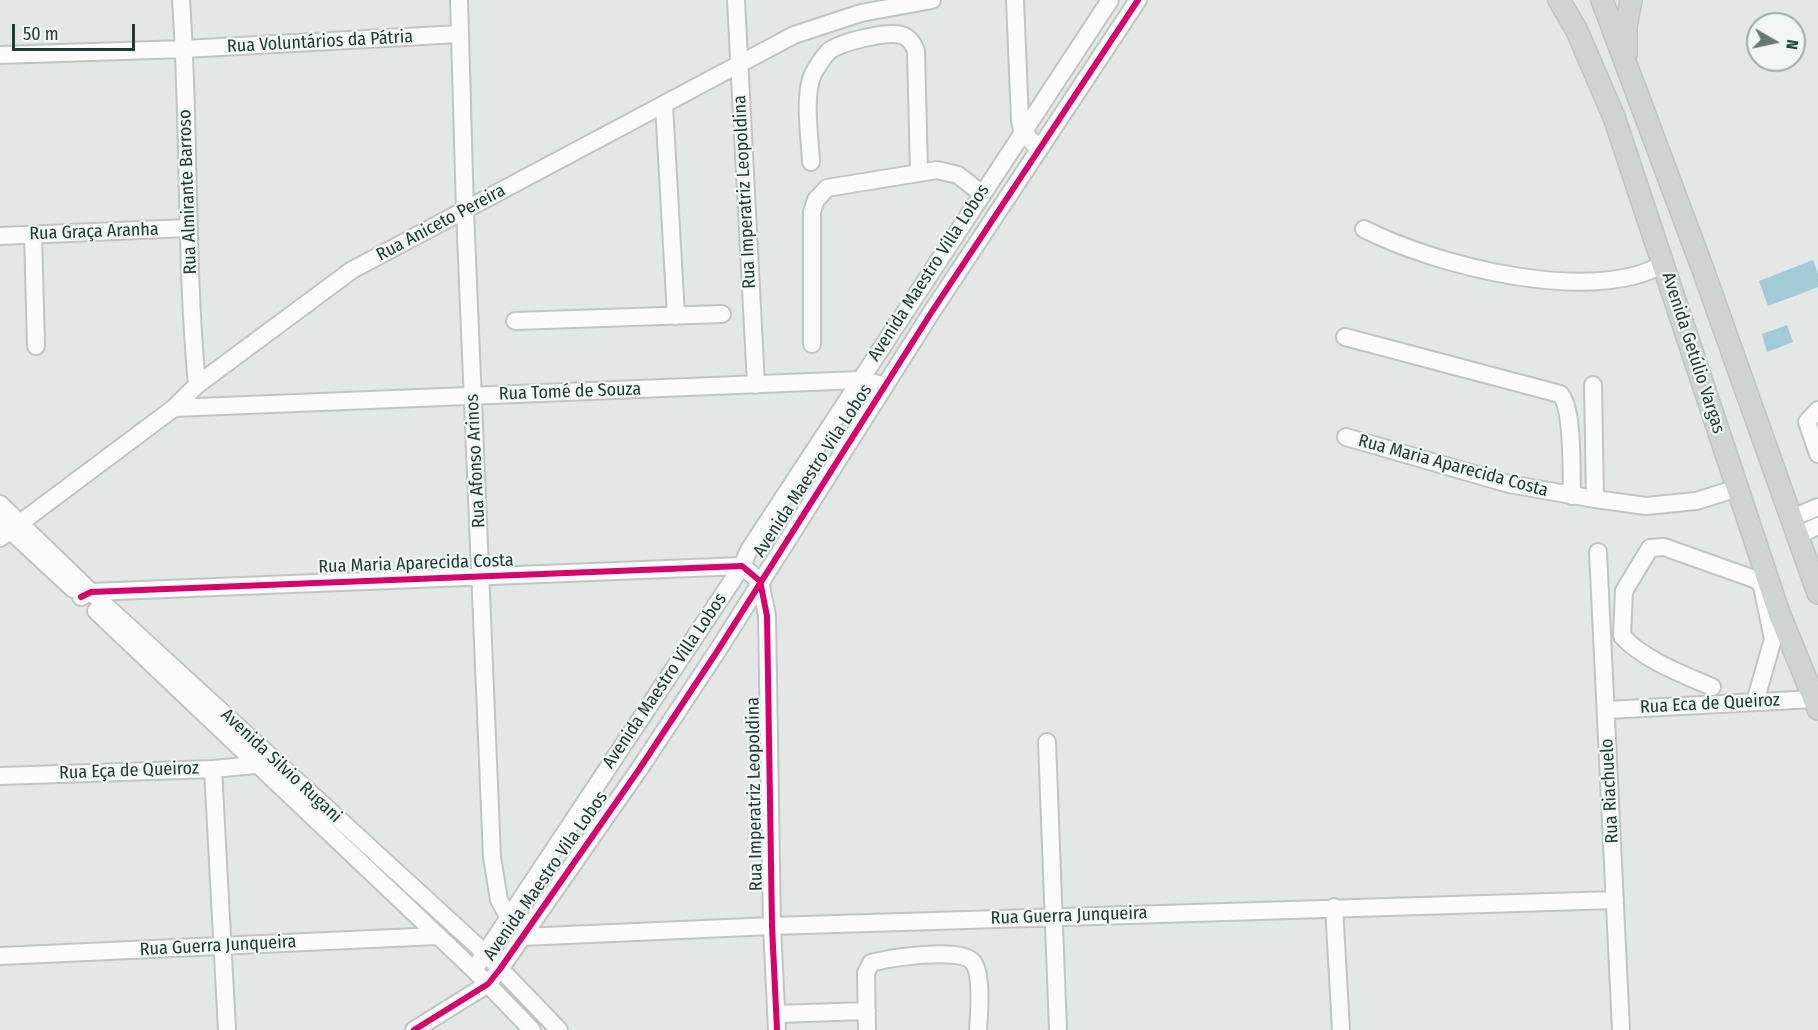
<!DOCTYPE html>
<meta charset="utf-8">
<style>
body{margin:0}
#map{position:relative;width:1818px;height:1030px;overflow:hidden;background:#e3e8e6;font-family:"Fira Sans Condensed",sans-serif}
canvas{display:block}
.north{position:absolute;left:1746px;top:12px;width:60px;height:60px;box-sizing:border-box;background:#f0f7f5;border:2px solid #9daca9;border-radius:50%;rotate:99deg;font-size:16px;font-weight:700;line-height:24px;text-align:center;color:#213b37}
.north::after{content:'';display:block;margin:auto;width:21px;height:27px;background:#657874;clip-path:polygon(50% 0,100% 100%,50% 72%,0 100%)}
.scale{position:absolute;left:12px;top:24px;width:123px;height:27px;box-sizing:border-box;border:3px solid #213b37;border-top:0;padding-left:8px;font-size:18px;line-height:21px;white-space:nowrap;color:#213b37;-webkit-text-stroke:4px #f0f7f5;paint-order:stroke}
</style>
<div id="map">
<canvas width="1818" height="1030"></canvas>
<div class="north">N</div>
<div class="scale">50 m</div>
</div>
<script>
const ctx = document.querySelector('canvas').getContext('2d');
ctx.lineJoin = 'round';
function fillPath(path, color) { ctx.fillStyle = color; ctx.fill(path, 'evenodd'); }
function trace(path, color, width, dash) { ctx.strokeStyle = color; ctx.lineWidth = width; ctx.lineCap = dash ? 'butt' : 'round'; ctx.setLineDash(dash || []); ctx.stroke(path); }
function drawText(font, color, halo, rows, align = 'center') {
  ctx.font = font + ' "Fira Sans Condensed",sans-serif'; ctx.lineWidth = 4.5; ctx.setLineDash([]); ctx.textBaseline = 'middle'; ctx.strokeStyle = halo; ctx.fillStyle = color; for (const [text, x, y, turn = 0] of rows) {
    ctx.save(); ctx.translate(x, y); ctx.rotate((+turn || 0) * Math.PI / 180); ctx.textAlign = isNaN(turn) ? turn : align; if (halo) ctx.strokeText(text, 0, 0); ctx.fillText(text, 0, 0); ctx.restore();
  }
}
fillPath(new Path2D(`
 M1813,260L1818,274V287L1768,306L1759,281Z
 M1787,325L1793,342L1767,352L1762,334Z`), '#a3cad7');
const minor = new Path2D(`
 M181,0C190,128 185,257 197,385
 M459,0L465,211L492,857L499,900L509,918
 M736,0L756,385
 M1015,0L1020,120L1022,130L1039,150
 M0,55L184,49L460,34
 M664,105L676,316
 M811,162C810,139 803,95 813,74C816,68 824,56 829,51C841,42 886,31 901,35C909,37 913,43 916,51L919,171
 M1364,229C1434,265 1592,306 1663,264
 M33,234L36,346
 M0,236L188,228
 M515,321L722,314
 M1345,337L1560,394C1574,408 1571,474 1572,496
 M812,344V212L816,200L827,188L937,170L958,175L981,193
 M1593,385L1595,499
 M174,408L859,380L885,385
 M1818,410L1807,422L1818,454
 M1346,437L1509,484L1595,499L1646,506L1696,501L1738,488
 M0,504L91,592L486,954L559,1030
 M1792,518L1818,507
 M0,521L73,589
 M1799,535L1818,526
 M0,538L174,408L197,385L352,270L794,35L861,13L932,0
 M1598,552L1621,1030
 M81,597L91,592L742,566L760,581L767,616L772,926L777,1030
 M96,611L474,970L532,1030
 M1712,687C1682,674 1644,660 1622,636L1624,591L1650,548L1664,547L1757,580L1762,586L1773,639L1755,702
 M1607,710L1814,699
 M1047,742L1058,1030
 M213,769L227,1030
 M0,776L213,769L266,764
 M1334,907L1341,1030
 M522,937L772,926L1615,900
 M0,956L437,936
 M474,970L742,566L749,550L1110,0
 M776,1014L867,1011
 M414,1030L488,984L500,969L640,768L718,650L931,313L1138,0
 M867,1030L866,973L871,963C889,958 959,947 972,961C983,972 979,1015 978,1030`);
const major = new Path2D(`
 M1559,0L1577,31L1614,117L1779,613L1818,709
 M1602,0L1702,267L1818,593
 M1626,54V27L1631,0`);
trace(minor, '#c0c5c3', 20);
trace(major, '#bcc5c3', 24);
trace(minor, '#fbfcfb', 16);
trace(major, '#cdd4d3', 21);
trace(new Path2D(`
 M81,597L91,592L742,566L760,581L767,616L772,926L777,1030
 M414,1030L488,984L500,969L640,768L718,650L931,313L1138,0`), '#d6006c', 6);
drawText('18px', '#213b37', '#f0f7f5', [
 ["Rua Voluntários da Pátria",320,42,-3],
 ["Rua Almirante Barroso",188,192,-92],
 ["Rua Imperatriz Leopoldina",745,192,-93],
 ["Rua Aniceto Pereira",441,223,-28],
 ["Rua Graça Aranha",94,232,-2],
 ["Avenida Maestro Villa Lobos",929,273,-57],
 ["Avenida Getúlio Vargas",1693,353,72],
 ["Rua Tomé de Souza",570,392,-2],
 ["Rua Afonso Arinos",476,461,-93],
 ["Rua Maria Aparecida Costa",1453,466,15],
 ["Avenida Maestro Vila Lobos",813,471,-57],
 ["Rua Maria Aparecida Costa",416,564,-2],
 ["Avenida Maestro Villa Lobos",665,681,-56],
 ["Rua Eca de Queiroz",1710,704,-3],
 ["Avenida Silvio Rugani",281,766,43],
 ["Rua Eça de Queiroz",129,771,-2],
 ["Rua Riachuelo",1610,791,-93],
 ["Rua Imperatriz Leopoldina",755,794,-91],
 ["Avenida Maestro Vila Lobos",546,876,-55],
 ["Rua Guerra Junqueira",1069,916,-2],
 ["Rua Guerra Junqueira",218,946,-3]
]);
</script>
